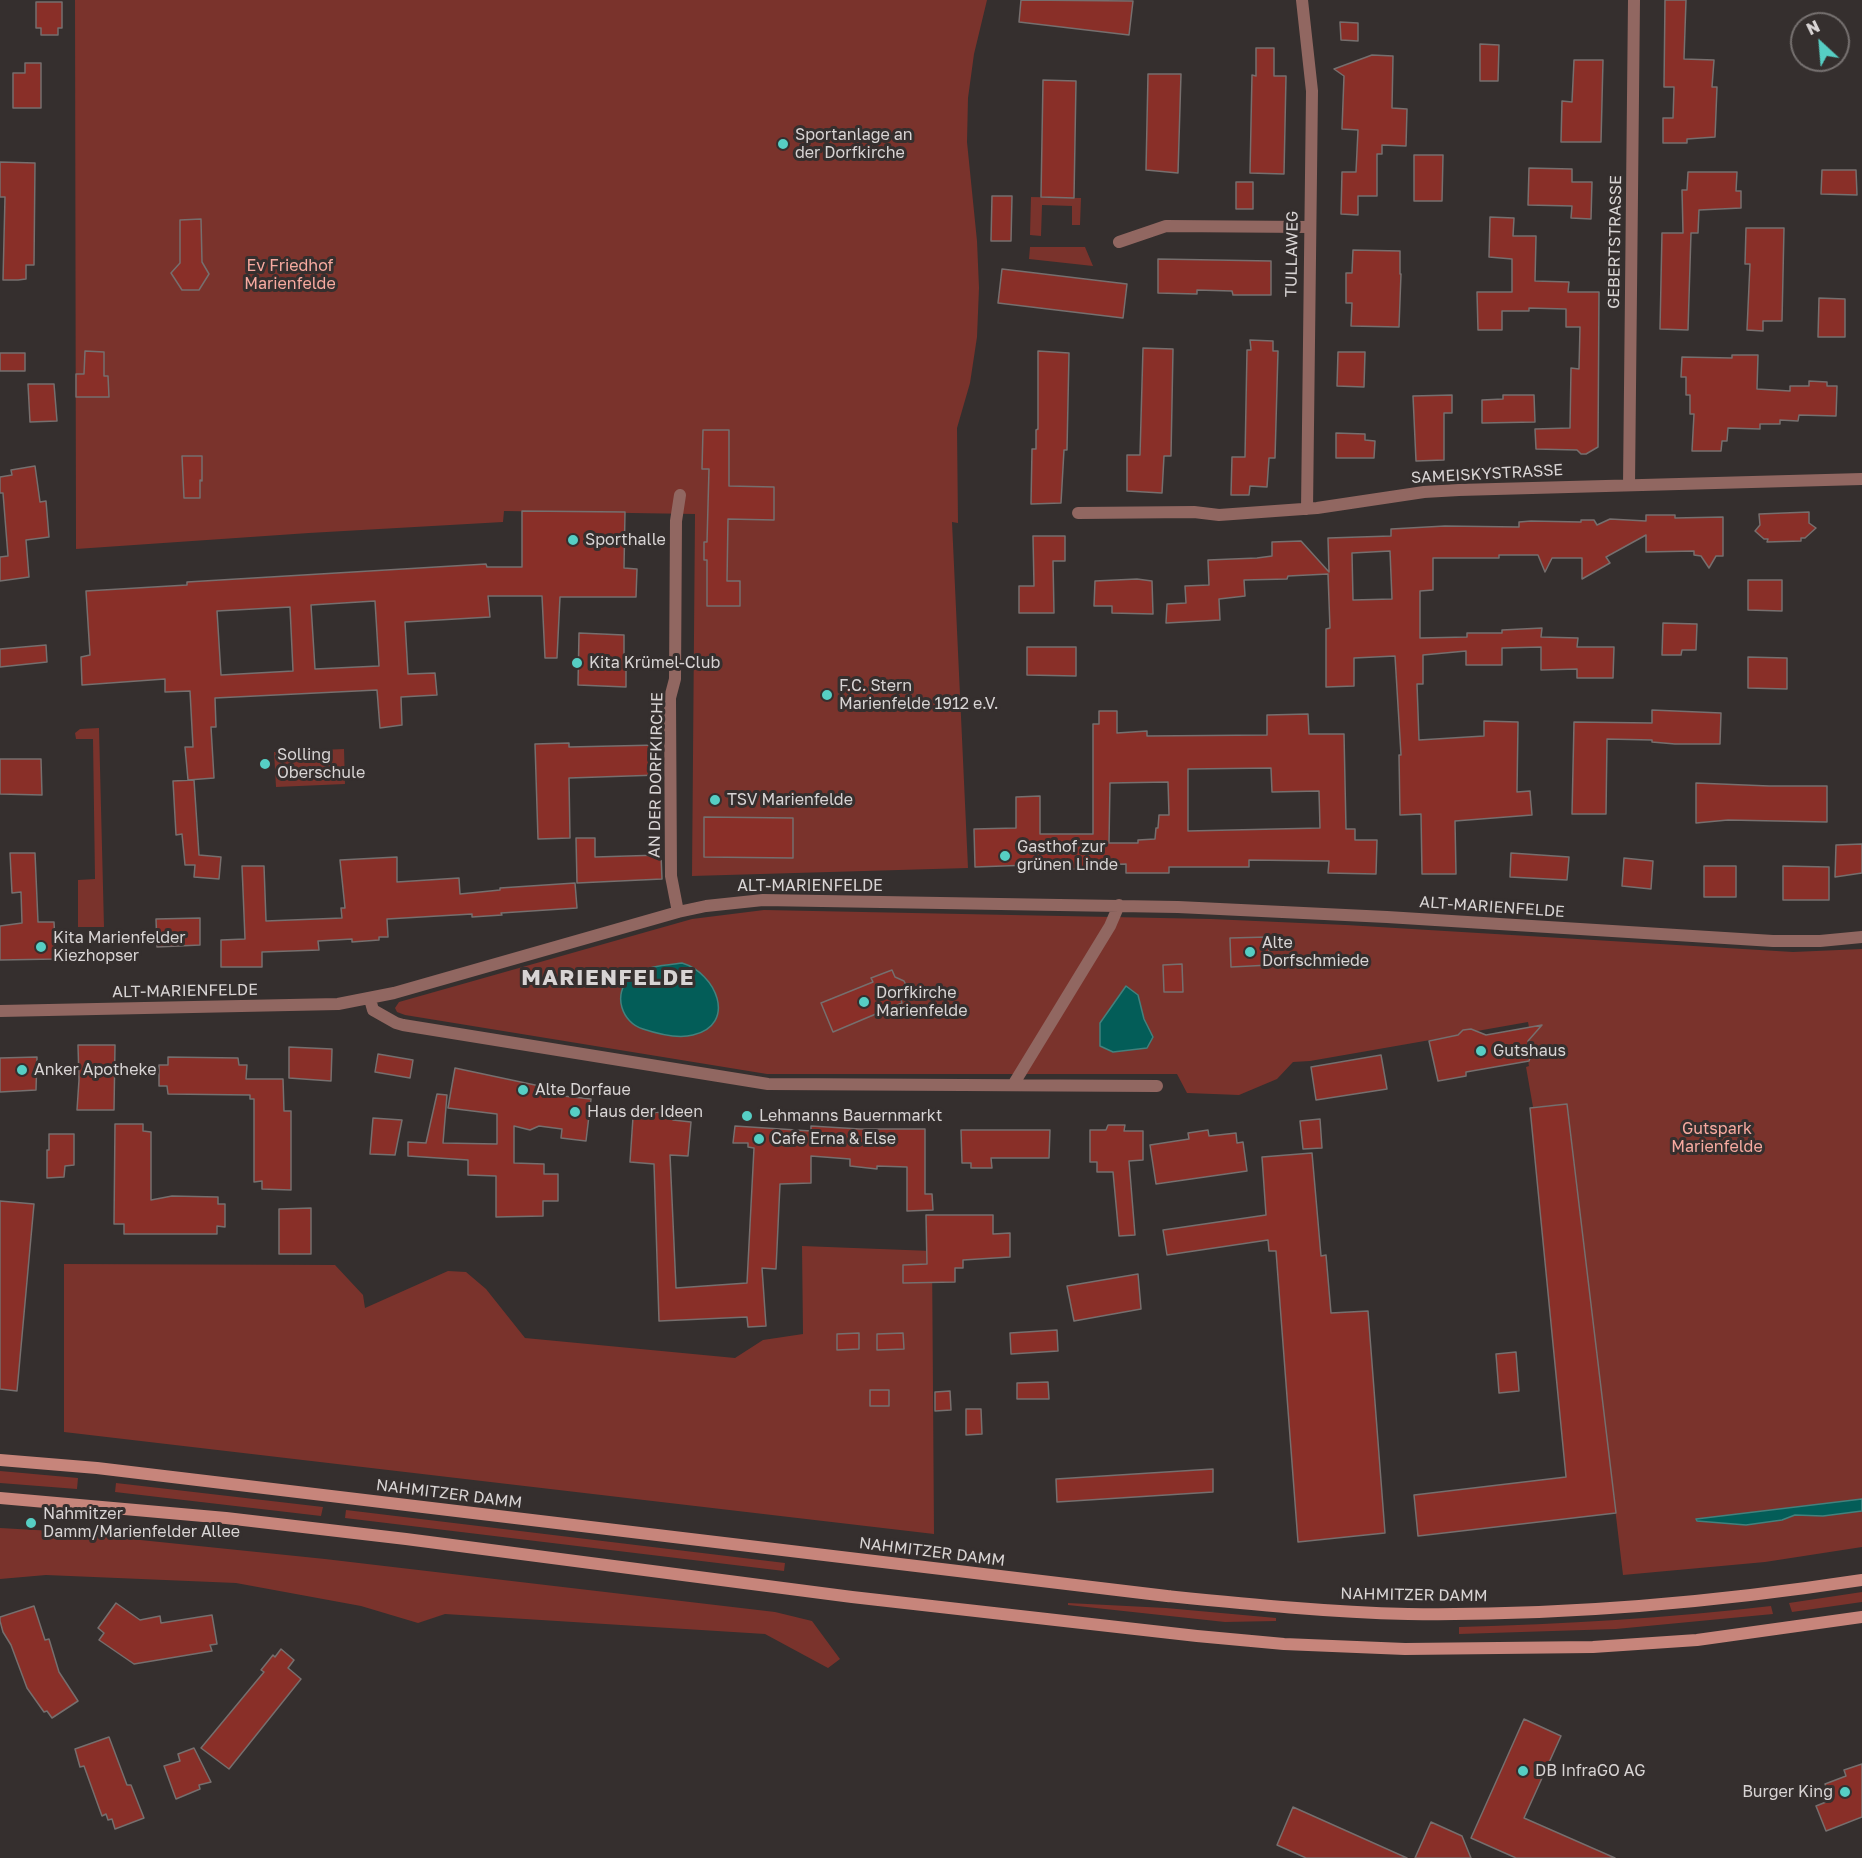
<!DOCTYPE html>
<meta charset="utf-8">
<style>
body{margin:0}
#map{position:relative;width:1862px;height:1858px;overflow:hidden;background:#352f2e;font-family:"Golos Text",sans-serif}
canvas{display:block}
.north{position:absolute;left:1790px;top:12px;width:60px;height:60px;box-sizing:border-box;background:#352f2e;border:2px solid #767170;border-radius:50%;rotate:334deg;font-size:16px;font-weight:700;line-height:24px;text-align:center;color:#d8d4d4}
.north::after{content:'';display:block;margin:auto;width:21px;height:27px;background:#56cec4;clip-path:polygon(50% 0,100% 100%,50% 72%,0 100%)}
</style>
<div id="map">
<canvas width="1862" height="1858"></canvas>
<div class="north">N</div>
</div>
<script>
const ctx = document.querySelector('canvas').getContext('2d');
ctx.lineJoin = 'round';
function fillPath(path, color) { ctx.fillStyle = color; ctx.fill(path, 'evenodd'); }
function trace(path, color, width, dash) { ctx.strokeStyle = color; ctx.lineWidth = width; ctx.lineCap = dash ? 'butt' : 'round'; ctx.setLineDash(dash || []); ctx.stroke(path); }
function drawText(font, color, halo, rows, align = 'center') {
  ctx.font = font + ' "Golos Text",sans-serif'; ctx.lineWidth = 6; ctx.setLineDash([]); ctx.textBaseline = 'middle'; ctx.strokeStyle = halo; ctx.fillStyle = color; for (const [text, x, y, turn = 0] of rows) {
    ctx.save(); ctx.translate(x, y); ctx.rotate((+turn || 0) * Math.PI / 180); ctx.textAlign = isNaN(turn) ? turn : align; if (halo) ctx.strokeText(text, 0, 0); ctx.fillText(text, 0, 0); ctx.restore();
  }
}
fillPath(new Path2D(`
 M75,0H987L974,54L968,98L967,142L977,241L979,288L977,337L970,383L957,428L958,523L952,522L968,868L692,876L695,514L504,511L503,522L309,533L76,549Z
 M1031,197L1081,198L1080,225H1072V206L1042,205L1041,236L1030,235Z
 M1030,247H1085L1093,266L1029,259Z
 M99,728L104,927H78V880L95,879L93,739H76L75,733L80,729Z
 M344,749L345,784L276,787L274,752Z
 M764,910L1211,919L1346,925L1793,952L1862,949V1547L1765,1562L1623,1575L1567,1104L1533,1107L1526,1067L1529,1066C1527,1058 1534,1051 1526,1044L1531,1038L1528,1022L1477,1031L1471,1029L1463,1030L1459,1035L1310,1061L1293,1062L1277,1079L1239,1095L1187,1093L1177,1074H767L405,1015L397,1012L395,1008L399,1002L692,919Z
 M802,1246L932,1251L934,1534L64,1432V1264L335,1265L363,1295L365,1308L448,1271L466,1272L486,1289L525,1338L735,1358L763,1340L803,1334Z
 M0,1471L78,1478L77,1489L0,1483Z
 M116,1483L323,1507L321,1516L115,1492Z
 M346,1510L785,1563L784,1571L345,1518Z
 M0,1528L53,1531L325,1559L775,1612L812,1621L840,1659L828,1668L765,1634L445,1614L418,1623L361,1606L236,1583L46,1575L0,1579Z
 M1862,1592V1602L1792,1612L1789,1603Z
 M1068,1603L1166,1608L1276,1618V1621L1225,1622L1068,1605Z
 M1771,1606L1773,1614L1616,1629L1459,1634V1627C1564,1624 1667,1618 1771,1606Z`), '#7a332c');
const water = new Path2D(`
 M682,963C716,973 738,1024 693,1035C677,1039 658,1034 643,1029C622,1023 612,994 630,978C644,966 665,965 682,963Z
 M1126,986L1138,995L1144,1019L1153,1037L1147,1048L1113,1052L1100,1046V1023Z
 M1862,1499V1511L1823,1516L1795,1515L1782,1520L1746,1525L1697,1521L1696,1519Z`);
fillPath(water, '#035d58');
trace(water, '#43817d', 1.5);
const building = new Path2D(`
 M1021,0L1133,1L1129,35L1019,22Z
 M1665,0H1686L1684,59L1714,60L1712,87H1717L1715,137L1687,139V143H1663V118H1673L1674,87H1664Z
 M36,2H62V28H58V35H41V28H36Z
 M1340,22L1358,23V41L1341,40Z
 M1480,44L1499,45L1498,81H1480Z
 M1256,48H1274V76H1286L1284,174L1250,173L1252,75L1256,76Z
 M1372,55L1393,56L1392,108L1407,109L1406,146L1382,145V154H1377V196H1358V215L1341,214L1342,172H1356L1358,130L1342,129L1344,76L1334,69Z
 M1574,60H1603L1601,142H1561L1562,101L1572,102Z
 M25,63H41V108H13V73H25Z
 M1148,74H1181L1178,173L1146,170Z
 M1043,80L1076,81L1074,198L1041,197Z
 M1414,155H1443L1442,201H1414Z
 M0,162L35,163L34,265H26V279L18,280H3L5,197H0Z
 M1529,168L1572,169V182H1592L1591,219L1571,218L1572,206L1528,205Z
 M1822,170H1856L1857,195L1821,194Z
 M1688,172H1737L1736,191H1741V208L1699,210L1698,233H1691L1688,330L1660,329L1662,233H1683L1682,190H1687Z
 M1236,182H1253V209H1236Z
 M992,196H1012L1011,241H991Z
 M1490,217L1514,218L1513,236H1536L1535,281L1569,282L1568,292H1599L1598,447L1586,454H1581L1577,450L1536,449L1535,429L1570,428L1571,368L1579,369L1580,327H1566V309L1529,308V311H1502V330H1478L1477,292H1512V259L1489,257Z
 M201,219L202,262L209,274L199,290H182L171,273L180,263V220Z
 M1746,228H1784L1782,321H1763V331L1747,330L1750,264H1745Z
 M1353,250L1400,251V274H1401L1399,327L1351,326L1352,303H1346V273H1352Z
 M1158,259L1271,261V295H1233L1232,291L1197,290V294L1158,293Z
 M1002,269L1127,284L1123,318L998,303Z
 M1819,298L1845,299V337H1818Z
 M1250,340L1273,341V351H1278L1275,458H1269L1267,487L1250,486L1249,495H1231L1232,457H1245L1247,350H1251Z
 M1143,348L1173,349L1171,456H1164L1162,493L1127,491V455H1140Z
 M85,351L104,352V376H108L109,397H76V374H84Z
 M1038,351L1069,353L1067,450H1064L1061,503L1031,504L1032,449H1036V430L1038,429Z
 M1338,352H1365L1364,387L1337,386Z
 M0,353H25V371H0Z
 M1732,355H1758L1757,389L1790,391V386H1809V381L1827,382V386H1837L1836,416L1799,415L1798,421L1780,420V424H1760V429L1728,428L1727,441H1722L1721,451H1692L1694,414H1690V395H1686V377H1681L1682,357L1732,358Z
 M28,384H54L57,421L30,422Z
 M1452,395V413H1444V460L1416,461L1413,396Z
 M1503,395H1534L1535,422L1482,423V400L1503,399Z
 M703,430H729V486L774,487V520L728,519L727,581H740V606H707V560H704V542H707L709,469H702Z
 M1336,433L1365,434V440L1375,441L1374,458H1336Z
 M182,456H202V481L200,480V498H184Z
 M35,466L40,502L46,501L49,537L26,540L29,577L0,581V557L8,556L3,493H0V477L12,475L11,470Z
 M522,511L625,512L624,568L637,569L636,597H560L557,658H545L542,596H488L490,617L405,622L408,674L435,673L437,695L401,697L402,725L380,728L377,690L215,698L216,727H211L214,778L188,780L185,747H193L190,691L165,692V679L82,685L81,657L90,655L86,591L187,585V582L486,564L487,567H522ZM375,601L379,666L315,669L311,605ZM290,607L293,671L221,675L217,611Z
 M1809,512V523L1816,528L1805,538H1801V541L1767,542L1768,539H1764L1755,531L1760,525L1759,514Z
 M1646,515H1675V518L1723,517V556H1716L1709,568L1701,556L1694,555V551L1646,552V535L1606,557L1610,563L1582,579V558H1552L1545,572L1538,555H1499V558H1433V590L1420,591V638L1467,637V633H1502V630L1542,628L1541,637L1578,638L1577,647H1614L1613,678H1577V669L1541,670V647L1502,648V665H1466V651L1423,655V684H1417L1419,740L1484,736V721L1518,722L1517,792L1530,791L1532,815L1455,821L1456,874H1422L1421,814L1400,815L1399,755H1401L1395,656L1354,658V686L1326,687V629L1330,628L1328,574L1288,576L1287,579L1244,580L1245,596L1219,599L1220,620L1166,623L1167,604L1186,603L1185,586L1209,585L1208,560L1257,558L1272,556V542L1301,541L1329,572L1328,538L1391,536V529L1445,526L1519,527V522L1531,521L1581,522V520H1594L1597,525L1610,519L1646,521ZM1390,551L1392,599L1353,600L1352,553Z
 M1033,536H1065V561H1053L1054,613H1019V586H1034Z
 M1137,579L1152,581L1153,614L1112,613V606H1094L1095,581Z
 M1748,580H1782V611L1748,610Z
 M1663,623L1697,624L1696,650H1682L1681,655H1662Z
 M579,633L624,635V660L636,662L626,671V687L578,685Z
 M46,645L47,662L0,667V649Z
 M1027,647H1076V676L1027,675Z
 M1748,657L1787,658V689L1748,688Z
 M1652,710L1721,713L1720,744H1675L1652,742V740L1607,739L1606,814H1572L1574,722L1652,723Z
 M1099,711H1117V733L1147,731V736L1267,735V715L1308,714L1309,734H1344L1346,829H1355V840H1377L1376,874L1328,873L1329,861L1249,860V867H1169V873H1126V864L1092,865V869H1030V865L975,867L974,829L1016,828V797L1040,796V834H1093V724H1099ZM1271,768L1272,792L1319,791L1320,828L1188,831V769ZM1168,782L1169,815H1159L1158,828H1156L1155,839L1138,840V843H1109L1110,783Z
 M569,743V747L658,745L659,775L569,778L570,838L538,839L535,744Z
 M0,759H41L42,795L0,794Z
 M194,780L199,855L221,857L219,879L194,877L195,865H185L182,834L176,835L173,781Z
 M1696,783L1769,786H1827V822L1728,820L1696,823Z
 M704,817L793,818V858L704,857Z
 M576,838H595V857L661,855L662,879L577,883Z
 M1862,844V873L1835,877L1836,845Z
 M10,853H35L38,922H54L56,959L0,960V926L22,923L21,892L12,893Z
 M1511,853L1569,857L1567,880L1510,877Z
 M397,857V882L459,878L460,894L500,890V888L575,883L577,908L501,913L502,915L472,917V914L387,919L388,937H379V940L352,942V939L318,941L319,950L262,952V967H221V940L245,939L242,866H264L266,921L342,918L341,908H345L340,860Z
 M1624,858L1653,861L1651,889L1622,886Z
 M1704,866H1736V897H1704Z
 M1783,866L1829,867V900H1783Z
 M200,918V945L157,947L156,919Z
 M1268,937L1270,965L1231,967L1230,938Z
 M1182,964L1183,992H1164L1163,965Z
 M892,970L895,977L904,981L907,987V991L901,1000L902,1003L833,1032L821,1003L873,982L871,978Z
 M1542,1025L1528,1041L1531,1055L1529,1061L1466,1072V1076L1438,1081L1429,1041L1458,1035L1463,1030L1471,1029L1486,1035Z
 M78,1045H115L114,1110H77L79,1080Z
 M289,1047L332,1049L331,1081L289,1078Z
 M378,1054L413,1060L410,1078L375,1072Z
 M1381,1055L1387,1089L1316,1100L1311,1067Z
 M37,1057L36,1090L0,1092V1058Z
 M168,1057L238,1058L239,1065H247L246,1079H283L284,1111H291V1190L262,1189V1181L254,1182V1099H250V1095L168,1094L167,1086H159V1065H168Z
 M455,1068L535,1085L545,1088V1094L591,1099L586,1141L561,1138L562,1129L539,1126L530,1130L514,1126V1163L544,1164V1174H558V1201H543V1216L496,1217V1176L468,1175V1160L408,1156V1142L426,1143L437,1094L447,1095L443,1143L497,1144V1114L448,1108Z
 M1567,1104L1616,1513L1418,1536L1414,1495L1566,1477L1530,1108Z
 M655,1112L670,1114V1118L673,1120L691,1122L688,1156L670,1155L676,1288L747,1283L754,1148L748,1147V1143H733L735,1126L811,1131V1126L860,1129H925V1194H932L933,1210L907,1211V1167L877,1166V1169L850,1166V1159L811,1156V1183L780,1184L776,1269L762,1268L766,1326L748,1327L747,1317L659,1321L654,1164L630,1162L633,1117L651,1118L654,1117Z
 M373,1118L402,1120L395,1155L370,1154Z
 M1320,1119L1322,1148L1303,1149L1300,1121Z
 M115,1124H143V1131L151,1132V1200L172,1196L218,1197V1204H225V1227L217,1226V1234H124V1224H114Z
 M1108,1125H1125L1124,1131H1143V1160L1129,1161L1135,1235L1119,1236L1113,1172H1097V1162H1090V1130H1106Z
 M961,1130H1050L1049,1158H991L992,1168H971V1163H962Z
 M1208,1130L1209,1136L1236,1133L1237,1143L1243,1142L1247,1171L1156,1184L1150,1145L1189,1139L1188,1133Z
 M49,1134H74V1165L65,1166L64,1177L47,1178V1150H49Z
 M1312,1153L1321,1256L1326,1255L1331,1313L1368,1311L1385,1533L1298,1542L1276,1251H1269L1268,1240L1167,1255L1163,1230L1266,1215L1262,1157Z
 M0,1201L34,1204L17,1391L0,1389Z
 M311,1208V1254H279V1209Z
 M926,1215H993V1234L1010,1233V1257L963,1260V1268H955V1282L903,1283V1265L927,1264Z
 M1138,1274L1141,1309L1074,1321L1067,1286Z
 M1057,1330L1058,1351L1011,1354L1010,1333Z
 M859,1333V1349L837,1350V1334Z
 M903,1333L904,1349L877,1350V1334Z
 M1516,1352L1519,1391L1499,1393L1496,1354Z
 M1048,1382L1049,1399H1017V1383Z
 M870,1390H889V1406H870Z
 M950,1391L951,1410L935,1411V1392Z
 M966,1409H981L982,1434L966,1435Z
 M1213,1469V1492L1057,1502L1056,1479Z
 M116,1603L140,1620L160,1616L161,1623L212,1615L217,1644L210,1645L212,1651L134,1664L99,1640L104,1633L98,1628Z
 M34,1606L45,1640L49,1639L59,1672L78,1701L52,1718L47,1711L44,1712L27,1688L11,1645L3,1632L0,1621V1617Z
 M281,1649L294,1660L288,1668L301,1679L229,1769L201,1748L264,1672L261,1670L273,1655L275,1657Z
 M1524,1719L1561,1736L1524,1818L1615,1858H1516L1471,1838Z
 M109,1737L127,1785H131L144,1818L115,1829L112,1819L108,1820L106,1814L102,1816L84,1766L80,1767L75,1749Z
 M194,1748L211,1782L199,1785L200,1789L176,1799L164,1766L180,1761L178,1754Z
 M1862,1764V1817L1826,1831L1816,1806L1831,1800L1825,1784L1846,1776L1844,1770Z
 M1293,1807L1407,1858H1306L1277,1845Z
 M1431,1822L1462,1836L1471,1858H1415Z`);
fillPath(building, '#892f28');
trace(building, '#766f6e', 1.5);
trace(new Path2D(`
 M1302,0L1312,91L1307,509
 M1119,242L1166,226L1309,227
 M1629,485L1634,0
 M1078,513L1194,512L1219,515L1317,508L1424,492L1459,490L1862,479
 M678,912L671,876L670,698L675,679L676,521L680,495
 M370,999L373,1010L396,1023L403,1025L768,1084L1157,1086
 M0,1011L338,1004L394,993L678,912L706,906L763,900L1178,907L1387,917L1773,941H1820L1862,937
 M1013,1085L1110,926L1119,905`), '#916761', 12);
trace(new Path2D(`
 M0,1460L97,1468L1167,1596C1248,1604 1328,1612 1408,1614C1561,1616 1711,1603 1862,1580
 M0,1498L226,1518L406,1539L852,1597L1197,1636L1284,1644L1405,1649L1593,1647L1697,1640L1862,1617`), '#c7857b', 12);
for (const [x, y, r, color] of [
 [783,144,6,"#56cec4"],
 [573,540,6,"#56cec4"],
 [577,663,6,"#56cec4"],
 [827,695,6,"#56cec4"],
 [265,764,6,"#56cec4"],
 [715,800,6,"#56cec4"],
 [1005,856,6,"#56cec4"],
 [41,947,6,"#56cec4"],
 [1250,952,6,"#56cec4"],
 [864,1002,6,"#56cec4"],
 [1481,1051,6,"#56cec4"],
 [22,1070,6,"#56cec4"],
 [523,1090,6,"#56cec4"],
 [575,1112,6,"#56cec4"],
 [747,1116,6,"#56cec4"],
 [759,1139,6,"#56cec4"],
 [31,1523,6,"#56cec4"],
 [1523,1771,6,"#56cec4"],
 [1845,1792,6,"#56cec4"]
]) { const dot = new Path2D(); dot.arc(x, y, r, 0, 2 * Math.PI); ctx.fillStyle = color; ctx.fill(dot); trace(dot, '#352f2e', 2); }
drawText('16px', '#d8d4d4', '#352f2e', [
 ["Sportanlage an",795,135],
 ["der Dorfkirche",795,153],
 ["Sporthalle",585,540],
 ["Kita Krümel-Club",589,663],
 ["F.C. Stern",839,686],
 ["Marienfelde 1912 e.V.",839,704],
 ["Solling",277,755],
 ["Oberschule",277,773],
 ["TSV Marienfelde",727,800],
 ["Gasthof zur",1017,847],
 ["grünen Linde",1017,865],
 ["Kita Marienfelder",53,938],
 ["Kiezhopser",53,956],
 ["Alte",1262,943],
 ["Dorfschmiede",1262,961],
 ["Dorfkirche",876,993],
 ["Marienfelde",876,1011],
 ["Gutshaus",1493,1051],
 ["Anker Apotheke",34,1070],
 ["Alte Dorfaue",535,1090],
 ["Haus der Ideen",587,1112],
 ["Lehmanns Bauernmarkt",759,1116],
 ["Cafe Erna & Else",771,1139],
 ["Nahmitzer",43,1514],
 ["Damm/Marienfelder Allee",43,1532],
 ["DB InfraGO AG",1535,1771],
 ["Burger King",1833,1792,"right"]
], 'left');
drawText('16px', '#d8d4d4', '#352f2e', [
 ["GEBERTSTRASSE",1615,242,-89],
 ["TULLAWEG",1292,254,-89],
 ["SAMEISKYSTRASSE",1487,474,-3],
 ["AN DER DORFKIRCHE",656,775,-89],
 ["ALT-MARIENFELDE",810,886],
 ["ALT-MARIENFELDE",1492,907,4],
 ["ALT-MARIENFELDE",185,991,-1],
 ["NAHMITZER DAMM",449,1494,7],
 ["NAHMITZER DAMM",932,1552,7],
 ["NAHMITZER DAMM",1414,1595,1]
]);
drawText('16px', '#f7aaa0', '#352f2e', [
 ["Ev Friedhof",290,266],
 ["Marienfelde",290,284],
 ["Gutspark",1717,1129],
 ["Marienfelde",1717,1147]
]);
ctx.letterSpacing = '1.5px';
drawText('bold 22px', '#d8d4d4', '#352f2e', [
 ["MARIENFELDE",608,978]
]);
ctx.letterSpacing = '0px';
</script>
